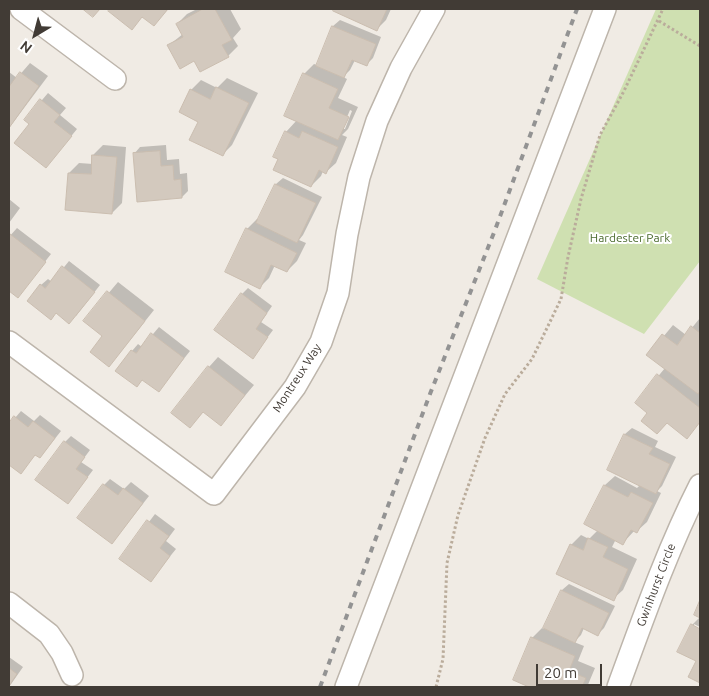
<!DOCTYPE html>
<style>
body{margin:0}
#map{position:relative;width:709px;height:696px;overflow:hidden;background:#f0ebe4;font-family:Ubuntu,sans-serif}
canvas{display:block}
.frame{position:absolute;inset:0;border:10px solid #413b35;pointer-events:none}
.north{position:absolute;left:10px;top:10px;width:50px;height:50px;-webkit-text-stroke:4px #fff;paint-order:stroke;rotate:217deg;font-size:14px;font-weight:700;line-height:20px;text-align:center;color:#413b35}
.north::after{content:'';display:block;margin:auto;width:18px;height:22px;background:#413b35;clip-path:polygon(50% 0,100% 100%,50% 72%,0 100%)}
.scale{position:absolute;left:536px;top:664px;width:66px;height:22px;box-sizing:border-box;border:2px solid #413b35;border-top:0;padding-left:6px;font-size:15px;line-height:18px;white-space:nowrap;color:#413b35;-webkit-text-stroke:4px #fff;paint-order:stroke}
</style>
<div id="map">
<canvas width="709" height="696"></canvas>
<div class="frame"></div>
<div class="north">N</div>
<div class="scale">20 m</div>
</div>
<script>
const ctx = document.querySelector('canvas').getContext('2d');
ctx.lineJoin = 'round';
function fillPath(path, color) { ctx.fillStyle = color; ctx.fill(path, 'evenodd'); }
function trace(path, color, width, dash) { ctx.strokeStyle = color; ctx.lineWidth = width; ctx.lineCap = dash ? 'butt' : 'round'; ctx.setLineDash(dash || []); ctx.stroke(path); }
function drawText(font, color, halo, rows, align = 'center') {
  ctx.font = font + ' Ubuntu,sans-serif'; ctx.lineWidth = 4; ctx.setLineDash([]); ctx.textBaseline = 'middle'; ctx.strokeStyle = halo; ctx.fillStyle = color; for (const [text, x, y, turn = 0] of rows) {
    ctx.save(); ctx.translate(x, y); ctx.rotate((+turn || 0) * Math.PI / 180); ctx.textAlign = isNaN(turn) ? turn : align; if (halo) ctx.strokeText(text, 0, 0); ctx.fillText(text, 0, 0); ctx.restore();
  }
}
fillPath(new Path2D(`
 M656,9H700V261L644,334L537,279Z`), '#cfe0b1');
fillPath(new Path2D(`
 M112,9H168L160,18L110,11Z
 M197,9H230L241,29L233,38L238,46L228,56L195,60L169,45L183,34L177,24L187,14Z
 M335,9H391L386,20L376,30L334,11Z
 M340,20L381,37L373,58L366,65L355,60L350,70L343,77L347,79L338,98L358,107L348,129L342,135L347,137L336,163L326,172L323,171L321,176L311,186L279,159L286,132L297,120L304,74L314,64L317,65L333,26ZM350,110L352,111L345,129H342Z
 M30,63L48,76L9,128V72L17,78Z
 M227,78L258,93L232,145L222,155L191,90L201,80L217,88Z
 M48,93L66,108L60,115L77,129L52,160L31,124L26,119Z
 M103,145L126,147L122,203L112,213L69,173L79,163L93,164V155Z
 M166,145L167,160L179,159L180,174L187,173L188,191L182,197L134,154L140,147Z
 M283,178L322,197L303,235L299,240L306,243L297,261L287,271L275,265L269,278L259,288L247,229L257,219L259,220L276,184Z
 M9,199L20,208L9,223Z
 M17,228L51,254L18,296L9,289V237Z
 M69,261L100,285L76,316L41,285L48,279L52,282Z
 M118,282L154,310L118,355L109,365L104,336L85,321Z
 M248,288L272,306L261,322L273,330L253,357L242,294Z
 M700,318V422L686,437L668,422L657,433L649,413L636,403L665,368L648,355L673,325L686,335Z
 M159,327L190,351L159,390L143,379L137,386L132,351L138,344L142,347Z
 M218,357L254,385L221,424L204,411L190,426L209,367Z
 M21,411L34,421L40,415L61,431L46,450L40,457L36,454L20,473L9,463V425Z
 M632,428L658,441L655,447L676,457L662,486L657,491L661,493L647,522L637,531L635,530L623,543L616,539L612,547L637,559L623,590L613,599L571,545L581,535L589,539L598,530L585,524L605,485L615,476L637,488L640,485L608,469L625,434Z
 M71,436L90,450L81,462L93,470L68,503L65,442Z
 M110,479L124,489L131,482L149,496L112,543L104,485Z
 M155,514L175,529L166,541L176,549L151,580L121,559Z
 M569,584L615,606L604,628L598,634L584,628L581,635L574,642L584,646L578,661L595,668L587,687H533L515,680L532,638L542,628L544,629L562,590Z
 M700,603V627L694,624V627L700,630V681L690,676L697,661L692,625L700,617L695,615Z
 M9,657L23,667L9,687Z`), '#0003');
const building = new Path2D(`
 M83,9H100L93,17Z
 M110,9H168L154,26L142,17L132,30L108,11Z
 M203,9H215L232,40L222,45L229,57L200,72L194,61L180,69L167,45L183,37L176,24Z
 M334,9H387L377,31L333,11Z
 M332,26L376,44L367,66L352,60L344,78L316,66Z
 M20,72L39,86L9,128V87Z
 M303,73L338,89L329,108L349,117L338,140L284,116Z
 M216,87L249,103L223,156L189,140L198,122L179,112L190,89L210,99Z
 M40,99L60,115L54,122L72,136L46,168L14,143L29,124L24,120Z
 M285,131L299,138L302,131L338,147L326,174L319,170L311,187L273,170L278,159L273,157Z
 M160,151L161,166L173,165L174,180L181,179L182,198L137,202L133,153Z
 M92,155L117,157L112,214L65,210L68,173L91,174Z
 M275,184L316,203L297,243L256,223Z
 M246,228L297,253L287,272L271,265L260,289L225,272Z
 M10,234L46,262L18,298L9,291V235Z
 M62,266L95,292L69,324L56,313L51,320L27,301L40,284L45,288Z
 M107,291L145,321L109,367L90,352L102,336L83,321Z
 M241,293L267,313L256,329L268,337L253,359L214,330Z
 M691,326L700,333V391L698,394L646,355L662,334L677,345Z
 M151,333L184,358L159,392L142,380L137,387L115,371L131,350L136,353Z
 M208,366L245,395L221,426L203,412L190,428L171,413Z
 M657,374L700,408V422L687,439L667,423L657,434L641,421L647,413L635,403Z
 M14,416L28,427L33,421L55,438L40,458L35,455L21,474L9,465V423Z
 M624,434L653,448L649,454L670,464L656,494L607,470Z
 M64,441L85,457L76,469L88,477L68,504L35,480Z
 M103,484L118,495L123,488L143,503L112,544L77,518Z
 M604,485L628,497L631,492L653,503L637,533L631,530L623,545L584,524Z
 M147,520L169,536L160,548L170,556L151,582L119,559Z
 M588,538L608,547L603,557L628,569L614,601L556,574L570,544L583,550Z
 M561,590L609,613L598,636L582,628L575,643L543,628Z
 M700,600V618L694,615Z
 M691,624L700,629V683L688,677L696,661L677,652Z
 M531,637L575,656L569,671L586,678L582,687H529L513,680Z
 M9,668L17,674L9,686Z`);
fillPath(building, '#d3c9be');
trace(building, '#cabdaf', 1);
const minor = new Path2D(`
 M21,9L115,79
 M9,342L214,494L295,387L321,342L338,293L347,234L359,177L377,121L401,68L434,9
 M9,603L49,634L62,653L72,675
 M346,687L605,9
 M618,687C643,619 667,550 700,485`);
trace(minor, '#bdb5ab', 24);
trace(new Path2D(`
 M659,21L700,46
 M436,687L443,659L447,563L458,515L485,438L505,394L532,359L561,299L568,257L581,199L600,135L624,91L663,9`), '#baac9b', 3, [2.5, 2.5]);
trace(minor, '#fff', 21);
trace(new Path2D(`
 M320,687L430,394L495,230L577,9`), '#939393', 4, [6, 6]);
drawText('12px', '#4c6c30', '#fff', [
 ["Hardester Park",630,238]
]);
drawText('12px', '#413b35', '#fff', [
 ["Montreux Way",297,378,-57],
 ["Gwinhurst Circle",656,585,-69]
]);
</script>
